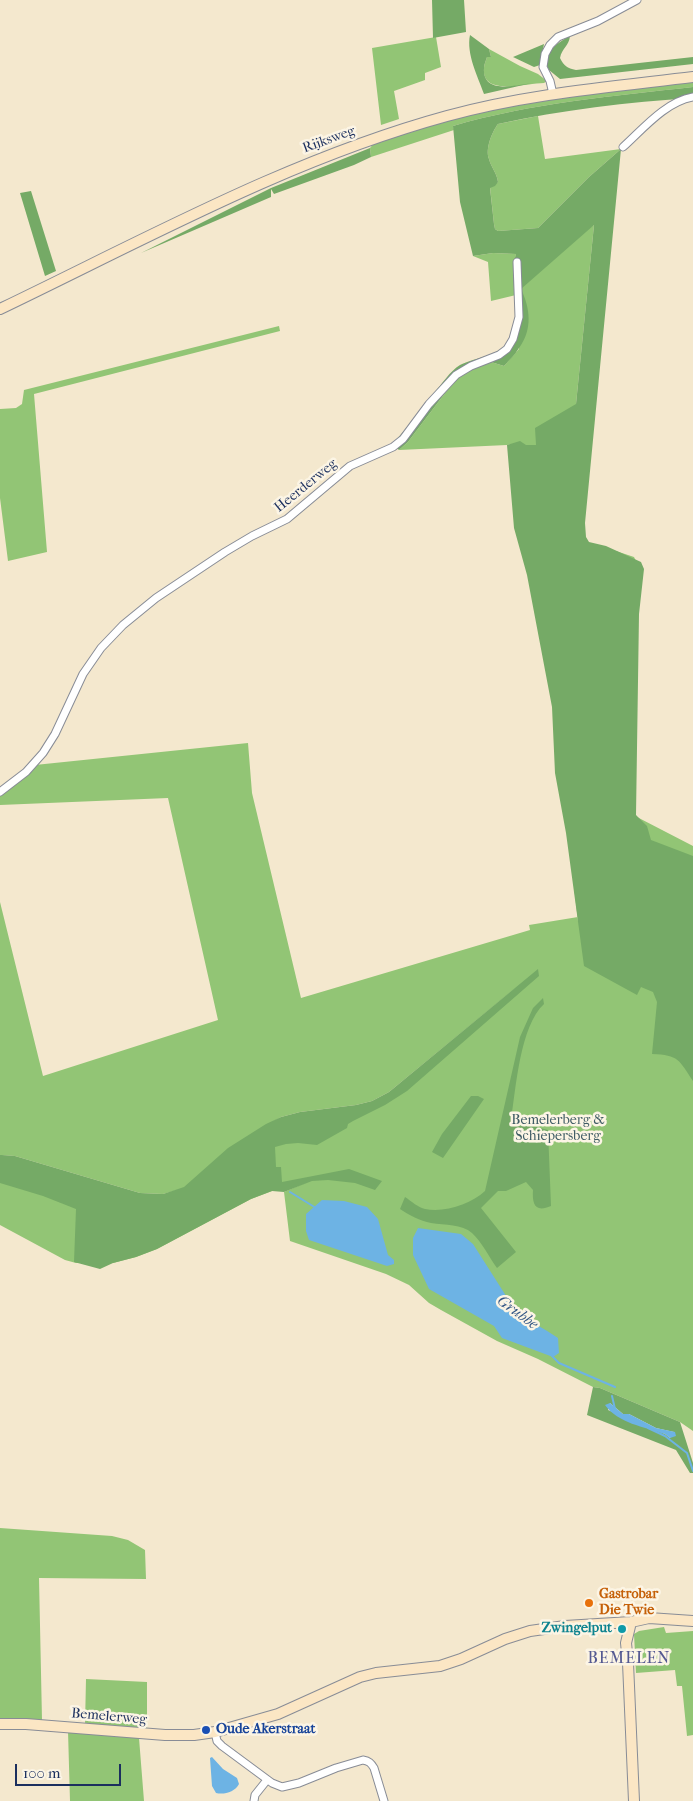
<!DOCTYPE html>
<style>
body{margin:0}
#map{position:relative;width:693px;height:1801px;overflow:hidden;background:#f4e8ce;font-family:"IM FELL French Canon",serif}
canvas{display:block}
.scale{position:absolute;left:15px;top:1764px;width:106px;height:22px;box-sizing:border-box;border:2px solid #1b2f5e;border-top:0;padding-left:6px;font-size:15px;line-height:18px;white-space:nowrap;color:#1b2f5e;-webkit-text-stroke:4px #fcf5e5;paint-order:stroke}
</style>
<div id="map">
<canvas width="693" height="1801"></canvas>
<div class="scale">100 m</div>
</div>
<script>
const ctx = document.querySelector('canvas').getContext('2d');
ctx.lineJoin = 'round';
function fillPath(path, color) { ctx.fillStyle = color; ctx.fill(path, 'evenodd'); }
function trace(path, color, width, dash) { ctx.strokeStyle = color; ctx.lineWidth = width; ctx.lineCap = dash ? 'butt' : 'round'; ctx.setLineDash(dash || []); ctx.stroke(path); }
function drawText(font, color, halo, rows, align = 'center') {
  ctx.font = font + ' "IM FELL French Canon",serif'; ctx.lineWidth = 5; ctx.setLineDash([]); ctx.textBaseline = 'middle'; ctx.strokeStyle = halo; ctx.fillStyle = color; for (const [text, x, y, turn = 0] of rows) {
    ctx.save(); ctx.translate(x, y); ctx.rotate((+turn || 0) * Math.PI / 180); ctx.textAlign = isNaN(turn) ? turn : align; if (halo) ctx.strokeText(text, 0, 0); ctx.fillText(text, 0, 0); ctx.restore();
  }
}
fillPath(new Path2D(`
 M436,37L441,67L425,73V80L394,91L399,119L381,125L372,48Z
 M489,49L520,66L538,74L547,81L544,83C527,83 481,97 484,68C484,64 486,61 487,57H491Z
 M693,80V87C613,96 531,103 453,126L454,130L371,157L370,148L375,142L453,119L529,102Z
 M538,116L545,159L621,149L589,177L538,228L498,231L495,229L494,224L490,187L498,182C497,173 491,167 489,159C485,149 492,132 498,124Z
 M594,225L576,404L575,541L597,549L616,551L634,557L637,563L635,816L693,846V1431L680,1422L600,1388L593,1387L538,1359L497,1341L441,1310L429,1303L409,1285L386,1274L290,1241L284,1192L305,1183L272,1191L251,1199L157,1249L136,1257L113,1263L112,1262L76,1263L65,1260L0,1225V1161L127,1196L173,1194L181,1189L163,1194L140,1193L15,1156L0,1155V902L43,1076L218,1020L168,798L0,805V795L35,765L248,743L252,793L301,998L530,930L529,925L578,917V921L553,707L513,444L507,445L399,450L408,442L452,384L462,373L491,362L504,366L519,349L516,295L491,301L488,262L473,256L493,253L516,254L513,267L514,274ZM518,986L395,1091L379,1102L256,1131L281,1117L300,1112L356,1105L372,1101L389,1092Z
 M279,326L280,331L34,394L47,552L8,561L0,498V409L16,408L22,404L24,390Z
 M0,1528L112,1536L128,1540L145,1550L146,1579L39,1578L42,1720H0Z
 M664,1627L666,1633L693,1631V1735L687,1736L682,1686H677L675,1670L636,1673L634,1634L639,1631Z
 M86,1679L147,1682V1729L85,1725Z
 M68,1731L139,1738L144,1801H70Z`), '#92c575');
fillPath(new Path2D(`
 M432,0H464L466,32L433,38Z
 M470,35L489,49L491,57H487C486,61 484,64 484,68C482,95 517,85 532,83L484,94C478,77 466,54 470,35Z
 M570,36C569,46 562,48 560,58C564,66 567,68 576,70L693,57V64L560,79L549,70L546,64C548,49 557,43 570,36Z
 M544,44L540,65L534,67L513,57Z
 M693,87V98C628,102 562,110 498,124C492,132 485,149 489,159C491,167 497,173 498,182L495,186L490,188L494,224L495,229L498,231L538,228L589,177L621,149L585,523L586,537L589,542L606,546L641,562L644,569L639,614L636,815L647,826L651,840L693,856V1081C679,1060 679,1055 652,1054L657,1002L653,992L641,987L637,995L584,966L566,833L555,773L552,707L527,575L514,528L507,445L520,441L526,445H536L535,428L576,404L594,225L521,289C530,308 533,329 519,348C515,355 509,360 504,366L491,362L462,373L452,384L408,442L399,450L393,444C407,427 421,410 434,393C442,384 450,371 460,365C474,358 504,354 510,340C524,311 507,280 516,254L493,253L473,256L460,202L453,126C531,103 613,96 693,87Z
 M370,148L371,157L354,165L274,194L271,189V197L141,253L271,188Z
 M31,191L56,271L45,276L20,193Z
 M538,969L539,976L407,1091L385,1105L353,1121L348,1124L347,1128L317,1145L298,1143L286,1144L275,1147L276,1167H281L282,1182L349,1169L382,1181L375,1190L355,1183L328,1180L312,1181L284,1192L272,1191L251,1199L157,1249L136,1257L113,1263L100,1269L74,1262L76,1209L43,1196L0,1183V1155H2L15,1156L140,1193L163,1194L184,1187L228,1148L266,1124L281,1117L300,1112L356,1105L372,1101L389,1092Z
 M543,998L544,1004C520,1026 516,1088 511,1120L548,1130L551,1206C535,1213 532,1204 533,1190L526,1182L506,1191H498L481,1208L516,1252L497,1268C489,1257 482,1242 472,1233C462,1224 445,1225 431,1223C420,1221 409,1215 400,1209L405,1197C411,1201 419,1208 425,1209C445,1213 471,1204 485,1191L520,1037L533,1008Z
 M471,1096H478L484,1099L443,1158L432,1152L442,1134Z
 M593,1387L600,1388L680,1422L693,1463V1473H690L676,1450L587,1415ZM610,1403L623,1414H629L656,1428L674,1432L670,1438L665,1434L608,1410Z`), '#75aa66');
fillPath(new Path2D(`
 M322,1200L344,1201L367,1207L378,1219L388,1255L394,1260V1264L387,1266L309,1240L306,1231V1214Z
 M418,1228L461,1234L473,1244L515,1310C528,1321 544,1328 558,1338L559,1353L553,1357L502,1338L494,1326L429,1289L413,1255V1238Z
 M610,1403L623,1414H629L656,1428L675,1432L676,1436L670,1438L665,1434C644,1427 618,1423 605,1405Z
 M212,1757L223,1769L237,1778L239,1784C235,1792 224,1795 216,1793L212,1786L210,1758Z`), '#6db3e4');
trace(new Path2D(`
 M290,1192L316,1208
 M552,1356L559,1363L615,1387
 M612,1396L615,1409
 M648,1428L665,1436L687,1453L693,1471`), '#6db3e4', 2);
const street = new Path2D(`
 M553,94L550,81L543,67L545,54L550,45L558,37L598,21L637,0
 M623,147C643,129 665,102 693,97
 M0,792L26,772L43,753L55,734L83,674L101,648L123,625L156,598L225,552L252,536L287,519L350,466L393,447L403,439L429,404L456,375L471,366L499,355L507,349L513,339L519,317L517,262
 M215,1732L217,1741L222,1746L272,1783L282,1787L299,1783L336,1768L363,1760C369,1761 371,1763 374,1768L384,1801
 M254,1801L255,1795L267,1780`);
const secondary = new Path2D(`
 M0,309C146,239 290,159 447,116C527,94 611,87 693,77
 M631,1622L626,1643L628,1663L634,1801
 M0,1724H26L165,1735H194L215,1732L278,1714L360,1677L376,1673L440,1666L461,1659L505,1639L530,1631L565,1626L631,1622L649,1618L693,1621`);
trace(street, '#888c96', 9);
trace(secondary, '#888c96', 12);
trace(street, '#fff', 7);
trace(secondary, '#fbe6c4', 10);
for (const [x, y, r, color] of [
 [589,1603,5,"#e8710a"],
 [622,1629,5,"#0f9aa8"],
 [206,1730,5,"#1a4fb4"]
]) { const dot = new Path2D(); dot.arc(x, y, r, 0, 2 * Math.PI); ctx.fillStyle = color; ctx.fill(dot); trace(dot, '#fcf5e5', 2); }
drawText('14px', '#1b2f5e', '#fcf5e5', [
 ["Rijksweg",329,140,-20],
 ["Heerderweg",306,486,-39],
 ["Bemelerweg",109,1717,5]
]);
drawText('14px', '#3f5c65', '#fcf5e5', [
 ["Bemelerberg &",558,1121],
 ["Schiepersberg",558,1137]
]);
drawText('bold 14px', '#c56008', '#fcf5e5', [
 ["Gastrobar",599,1595],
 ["Die Twie",599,1611]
], 'left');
drawText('bold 14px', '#0d838f', '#fcf5e5', [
 ["Zwingelput",612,1629]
], 'right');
drawText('bold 14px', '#164399', '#fcf5e5', [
 ["Oude Akerstraat",216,1730]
], 'left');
drawText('italic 15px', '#345786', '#fcf5e5', [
 ["Grubbe",517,1313,36]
]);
ctx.letterSpacing = '1px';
drawText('16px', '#545991', '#fcf5e5', [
 ["BEMELEN",629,1659]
]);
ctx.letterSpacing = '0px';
</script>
